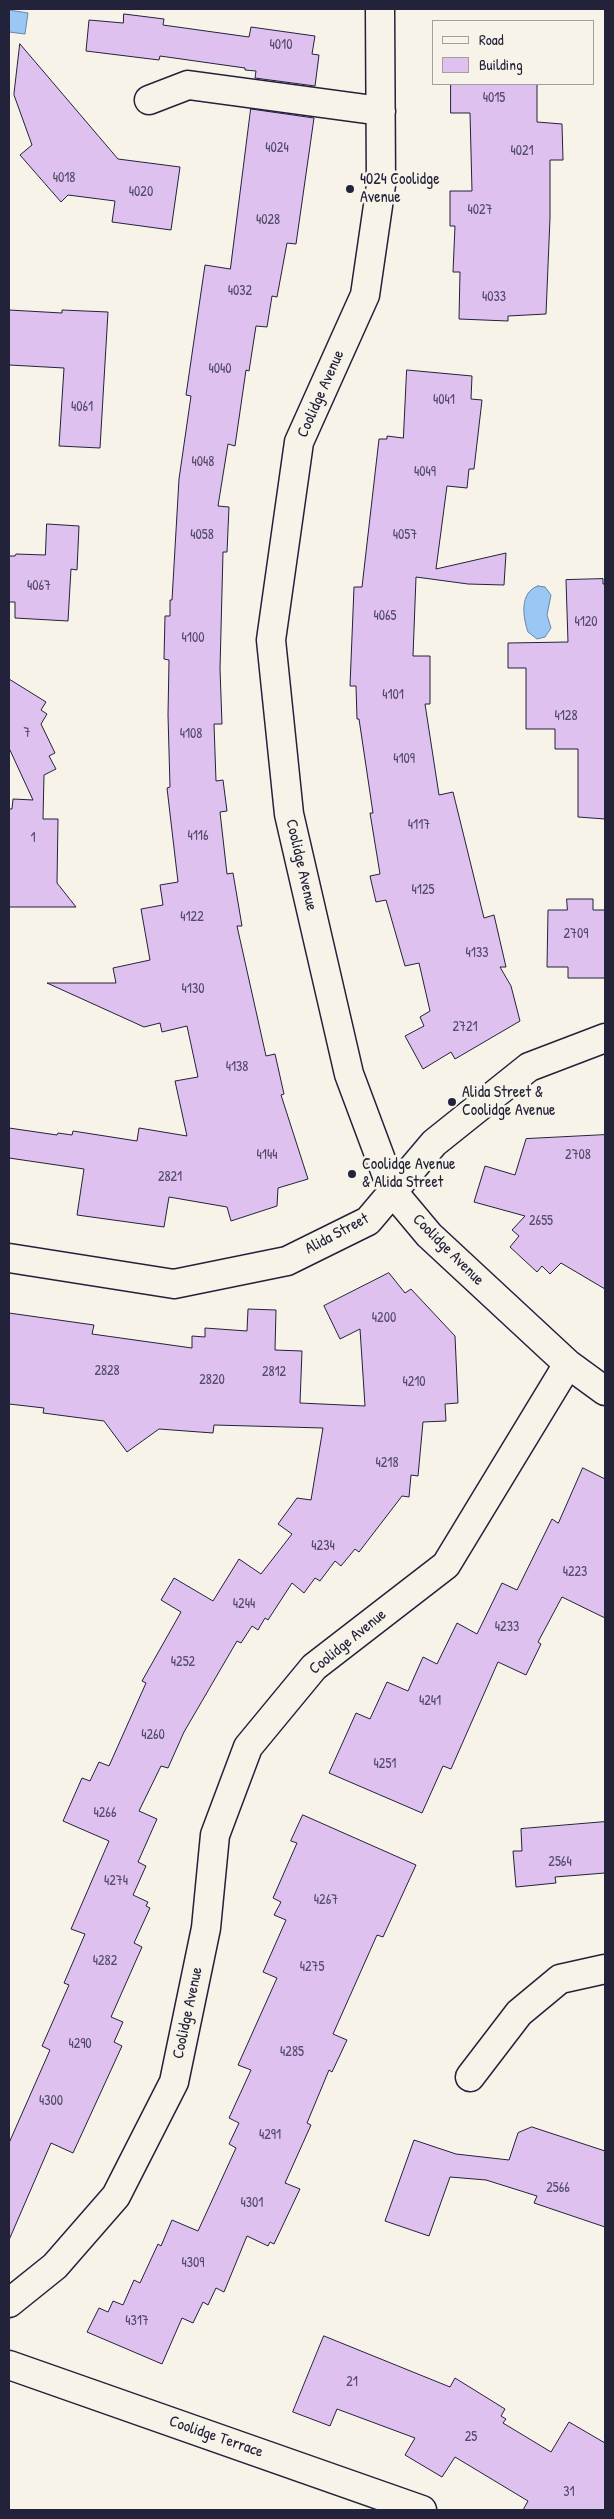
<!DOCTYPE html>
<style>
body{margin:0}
#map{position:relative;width:614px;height:2519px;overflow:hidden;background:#f7f3e8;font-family:"Patrick Hand",sans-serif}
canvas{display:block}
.frame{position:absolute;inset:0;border:10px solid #22223b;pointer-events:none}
.legend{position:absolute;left:432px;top:20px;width:162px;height:65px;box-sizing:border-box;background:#f7f3e8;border:1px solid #a29fa3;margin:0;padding:6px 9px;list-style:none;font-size:15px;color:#22223b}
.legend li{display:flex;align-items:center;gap:10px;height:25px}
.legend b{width:25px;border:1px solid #a29fa3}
</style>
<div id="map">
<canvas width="614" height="2519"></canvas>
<div class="frame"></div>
<ul class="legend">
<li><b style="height:6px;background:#f7f3e8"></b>Road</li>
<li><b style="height:14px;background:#dfc1ef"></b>Building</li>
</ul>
</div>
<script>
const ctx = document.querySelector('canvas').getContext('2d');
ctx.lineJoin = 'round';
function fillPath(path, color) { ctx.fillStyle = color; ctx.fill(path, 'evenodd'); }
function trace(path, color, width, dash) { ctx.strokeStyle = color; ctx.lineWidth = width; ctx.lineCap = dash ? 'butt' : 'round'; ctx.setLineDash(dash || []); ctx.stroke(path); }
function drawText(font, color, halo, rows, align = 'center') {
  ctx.font = font + ' "Patrick Hand",sans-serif'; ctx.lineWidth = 5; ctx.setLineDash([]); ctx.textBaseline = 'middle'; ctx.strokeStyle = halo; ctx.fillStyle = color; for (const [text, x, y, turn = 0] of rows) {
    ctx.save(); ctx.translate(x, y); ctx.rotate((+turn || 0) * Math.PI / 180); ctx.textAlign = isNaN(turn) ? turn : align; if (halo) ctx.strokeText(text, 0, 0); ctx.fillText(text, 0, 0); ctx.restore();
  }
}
const water = new Path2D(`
 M9,10L28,13L25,34L9,32Z
 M538,586L545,587L551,595L547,615L551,628L545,637L537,639L528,632C523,618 519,592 538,586Z`);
fillPath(water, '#9ac7f4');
trace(water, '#6a85aa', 1);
const building = new Path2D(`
 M124,14L164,19L163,25L249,37L251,27L315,36L312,54L319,55L315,86L255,78L256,71L245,70V68L160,56L159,60L86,51L89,20L123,23Z
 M20,44L118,159L180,167L171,230L112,222L115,201L68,195L61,202L20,155L32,145L14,95Z
 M451,84H537V122L562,124L563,160H550V218L546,314L508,316V321L459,319L460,272H453L455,226H450V191H472L470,113H451Z
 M251,109L314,118L296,244L287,243L277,297L272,296L267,327L256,326L249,371L246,370L235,446L228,444L218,506L229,507L227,552H223L220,669L222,724H214L216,781L223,780L227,811L220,812L227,874L233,873L242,926H237L266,1056L275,1054L284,1094L281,1095L308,1179L278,1188L277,1206L231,1221L227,1207L169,1197L164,1227L77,1215L84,1169L9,1158V1128L57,1135L58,1133L72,1135L73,1131L137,1141L139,1128L187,1136L175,1081L198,1077L187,1026L162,1032L160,1023L144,1027L47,983H116L113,968L150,960L141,909L163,905L160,885L178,882L167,788L170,787L168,715L169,660L164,659L165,616H170V600H172L179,479L191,396L186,395L205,265L230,269Z
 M9,310L62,313V310L108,312L100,448L59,446L64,368L9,365Z
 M407,370L472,376L471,399L482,400L474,469H469L467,488L447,486L436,569L506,553L504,585L468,584L416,577L413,656H430V704H425L439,795L453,792L484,918L494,915L506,967H500L511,986L520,1021L455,1059L451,1052L423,1069L405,1036L424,1026L420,1017L430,1011L419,963L405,966L386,900L376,902L370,876L380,874L370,813H373L359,719H357L356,686H350L354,587H362L379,439H387V436L403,438Z
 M47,524L79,526L77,570L71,569L68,621L15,618V602H9V556H15L16,554L45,555Z
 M603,579V584H605V819L578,817V749H555V729H526V668H508V643L568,642L566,580Z
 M9,679L46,702L41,710L47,714L41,724L55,753L49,756L56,769L44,775L43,819H58L57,883L76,907H9V809H12L13,799L33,800L9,748Z
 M567,899H593V910H605V978H568V967H547L548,910H567Z
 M605,1135V1289L561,1263L550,1274L542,1266L537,1272L510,1247L519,1236L512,1230L525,1216L474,1202L485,1166L515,1175L526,1139Z
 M389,1273L405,1293L411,1289L455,1336L458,1403L445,1404L446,1421L423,1422L418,1476L411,1475L409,1497L402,1496L359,1552L355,1549L341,1566L335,1561L320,1581L315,1578L304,1593L292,1583L268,1620L265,1618L258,1630L252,1626L241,1643L237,1641L184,1732L168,1768L161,1766L139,1811L157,1819L138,1862L146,1866L133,1895L148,1902L146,1906L150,1908L134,1943L142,1947L111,2017L123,2022L114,2042L122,2046L73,2153L51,2143L9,2240V2143L50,2050L42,2046L69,1985L64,1983L85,1934L71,1929L109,1841L63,1821L82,1778L90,1781L99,1762L109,1766L146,1683L142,1681L181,1612L161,1600L174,1578L213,1601L239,1559L261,1574L292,1534L278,1524L297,1498L311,1500L323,1428L214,1425L213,1433L159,1429L127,1452L104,1421L43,1413L44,1408L9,1404V1313L94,1325L92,1334L192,1348V1336L205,1337V1328L247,1331L248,1309L276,1310L275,1350L302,1351L300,1403L365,1406L360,1329L340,1339L324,1306Z
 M583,1468L605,1479V1618L562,1597L538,1642L541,1644L526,1675L498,1662L451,1769L443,1766L422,1813L329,1773L356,1713L370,1719L387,1682L408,1691L423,1657L437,1664L457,1623L477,1634L502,1583L517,1590L552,1519L558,1523Z
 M303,1815L416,1865L383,1937L377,1935L333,2034L347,2040L332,2072L329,2070L307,2123L311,2125L285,2183L300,2189L274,2244L270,2242L268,2246L247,2236L224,2292L216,2288L208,2305L203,2302L193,2323L182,2318L162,2364L87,2332L99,2308L108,2312L113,2301L123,2305L134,2280L140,2283L158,2244L161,2246L172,2220L198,2231L236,2148L229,2144L239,2123L229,2118L251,2070L238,2065L277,1978L263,1972L286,1920L274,1915L281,1902L273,1898L297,1843L291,1841Z
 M605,1822V1873L555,1877L556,1883L516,1887L513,1851H522L521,1829Z
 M532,2127L605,2151V2227L534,2203L537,2196L486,2180L450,2177L429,2236L385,2221L414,2140L456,2154L509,2160L518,2133Z
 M324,2336L450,2387L455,2378L505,2409L501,2416L506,2419L503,2423L551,2452L569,2422L605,2443V2510H523L528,2501L455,2457L442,2477L405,2455L415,2438L337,2409L330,2426L293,2412Z`);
fillPath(building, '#dfc1ef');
trace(building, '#22223b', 1);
const minor = new Path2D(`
 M380,9L381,185L365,295L299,442L271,640L289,814L349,1074L393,1192L429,1235L568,1364L605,1391
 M149,100L188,85L381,111
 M9,1258L174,1284L287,1261L368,1221L434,1143L529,1067L605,1038
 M470,2077L519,2013L560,1979L605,1969
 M9,2303L55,2266L116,2196L174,2082L206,1928L215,1835L248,1747L314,1667L446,1565L568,1364
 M9,2365L422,2510`);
trace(minor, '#22223b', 31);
trace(minor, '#f7f3e8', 28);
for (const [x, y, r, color] of [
 [350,189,5,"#22223b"],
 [452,1102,5,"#22223b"],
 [352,1174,5,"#22223b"]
]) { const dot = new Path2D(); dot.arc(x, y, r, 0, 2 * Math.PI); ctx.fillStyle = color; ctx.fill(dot); trace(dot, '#f7f3e8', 2); }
drawText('14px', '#514a68', null, [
 ["4010",281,45],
 ["4015",494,98],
 ["4024",277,148],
 ["4021",522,151],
 ["4018",64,178],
 ["4020",141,192],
 ["4027",480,210],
 ["4028",268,220],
 ["4032",240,291],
 ["4033",494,297],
 ["4040",220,369],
 ["4041",444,400],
 ["4061",82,407],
 ["4048",203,462],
 ["4049",425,472],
 ["4058",202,535],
 ["4057",405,535],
 ["4067",39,586],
 ["4065",385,616],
 ["4120",586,622],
 ["4100",193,638],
 ["4101",393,695],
 ["4128",566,716],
 ["7",27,733],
 ["4108",191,734],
 ["4109",404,759],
 ["4117",419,825],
 ["4116",198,836],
 ["1",33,838],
 ["4125",423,890],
 ["4122",192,917],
 ["2709",576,934],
 ["4133",477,953],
 ["4130",193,989],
 ["2721",465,1027],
 ["4138",237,1067],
 ["4144",267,1155],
 ["2708",578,1155],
 ["2821",170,1177],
 ["2655",541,1221],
 ["4200",384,1318],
 ["2828",107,1371],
 ["2812",274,1372],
 ["2820",212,1380],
 ["4210",414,1382],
 ["4218",387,1463],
 ["4234",323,1546],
 ["4223",575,1572],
 ["4244",244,1604],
 ["4233",507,1627],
 ["4252",183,1662],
 ["4241",430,1701],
 ["4260",153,1735],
 ["4251",385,1764],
 ["4266",105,1813],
 ["2564",560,1862],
 ["4274",116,1881],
 ["4267",326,1900],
 ["4282",105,1961],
 ["4275",312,1967],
 ["4290",80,2044],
 ["4285",292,2052],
 ["4300",51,2101],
 ["4291",270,2135],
 ["2566",558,2188],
 ["4301",252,2203],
 ["4309",193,2263],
 ["4317",137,2321],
 ["21",352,2382],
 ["25",471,2437],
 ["31",569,2492]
]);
drawText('16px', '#22223b', '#f7f3e8', [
 ["4024 Coolidge",360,180],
 ["Avenue",360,198],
 ["Alida Street &",462,1093],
 ["Coolidge Avenue",462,1111],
 ["Coolidge Avenue",362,1165],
 ["& Alida Street",362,1183]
], 'left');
drawText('16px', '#22223b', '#f7f3e8', [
 ["Coolidge Avenue",321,394,-66],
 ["Coolidge Avenue",301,865,77],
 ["Alida Street",337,1234,-28],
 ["Coolidge Avenue",448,1250,45],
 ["Coolidge Avenue",348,1642,-39],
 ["Coolidge Avenue",188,2013,-78],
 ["Coolidge Terrace",216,2437,19]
]);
</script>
